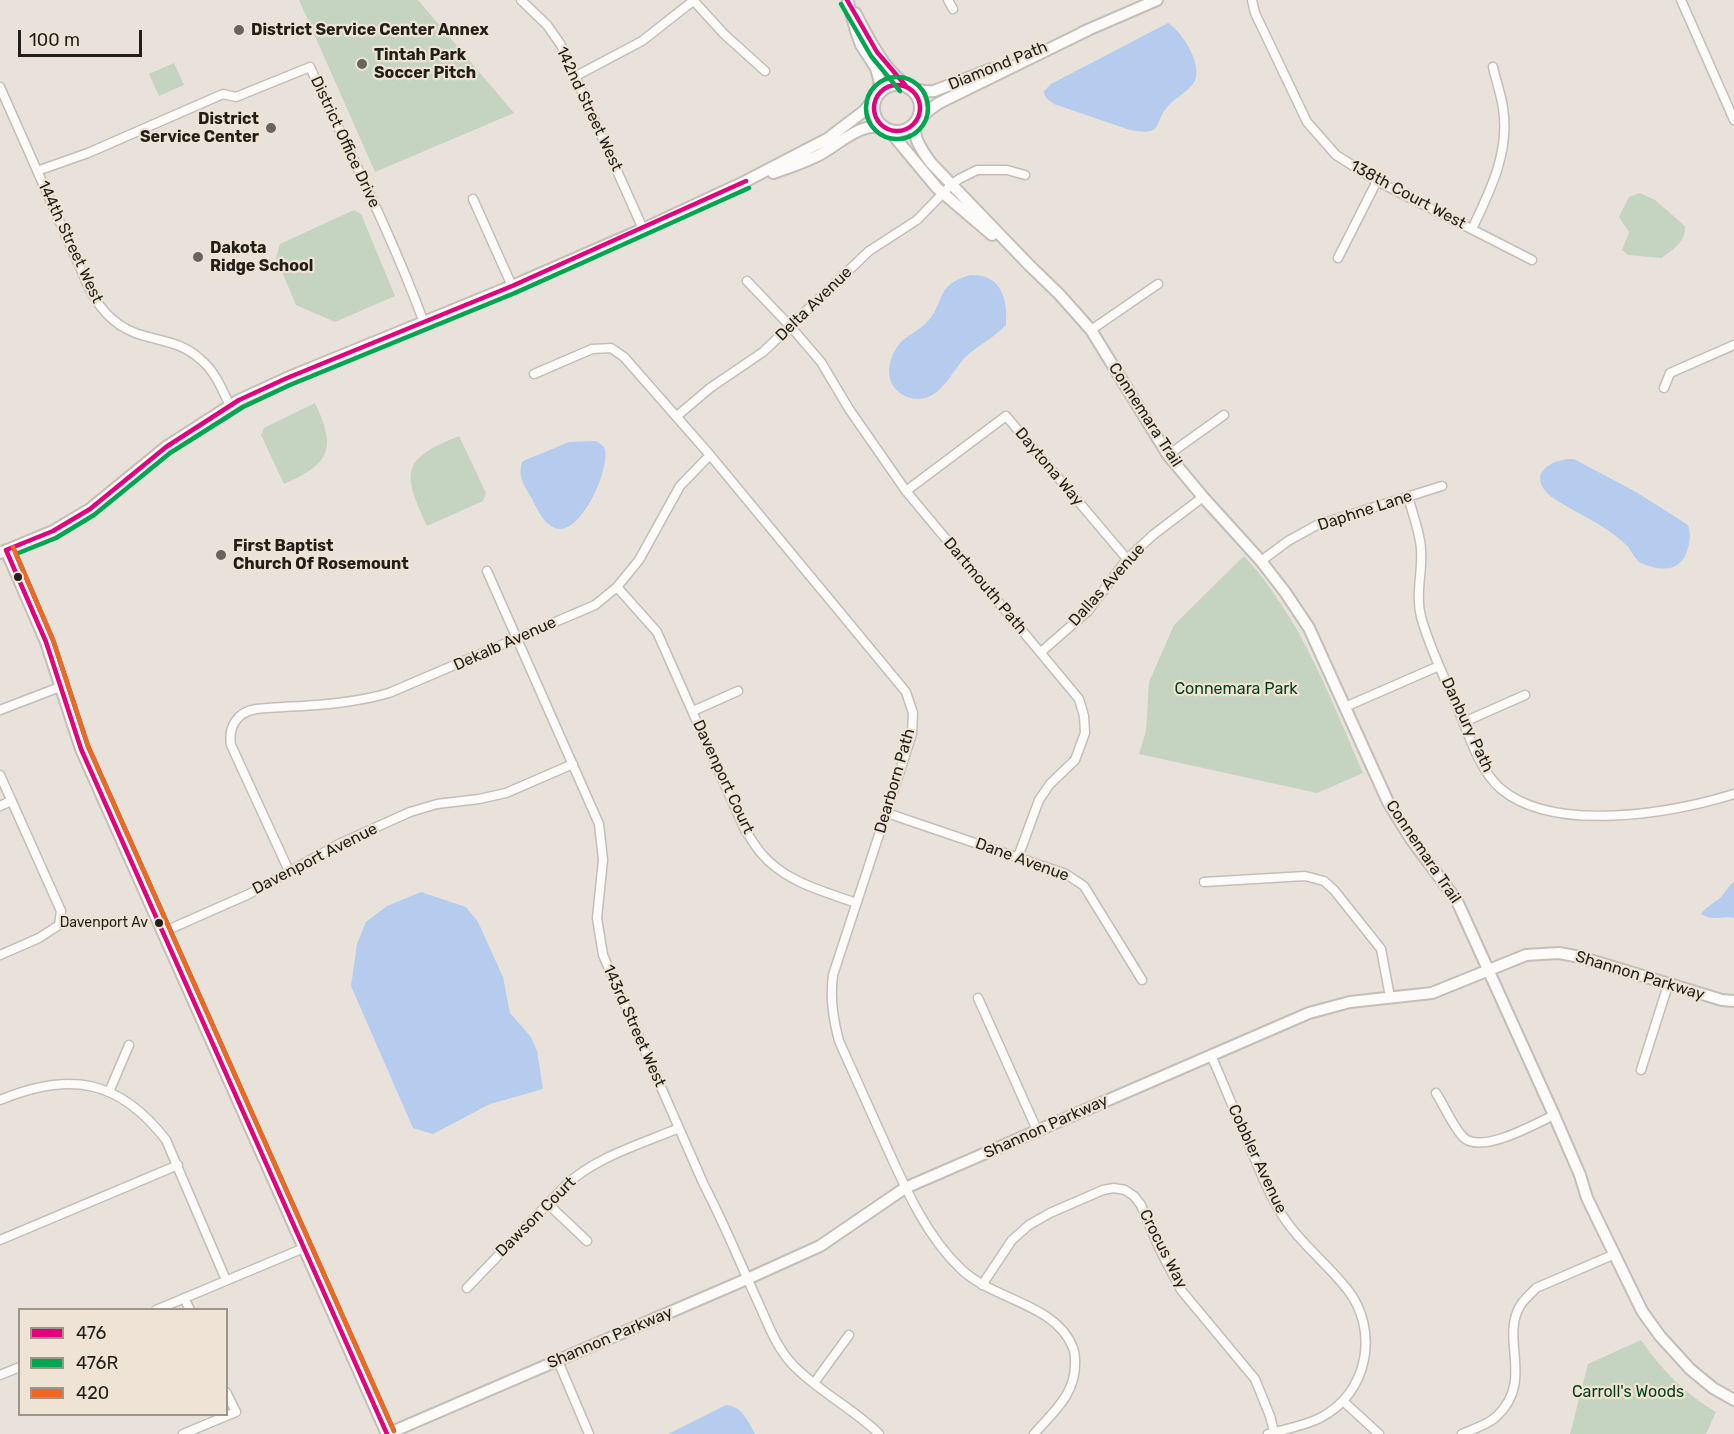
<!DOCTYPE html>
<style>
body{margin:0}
#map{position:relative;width:1734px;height:1434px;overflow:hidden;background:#e8e2da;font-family:Rubik,sans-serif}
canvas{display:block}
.legend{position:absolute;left:18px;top:1308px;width:210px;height:108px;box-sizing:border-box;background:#eee3d4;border:2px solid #9c9589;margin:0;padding:8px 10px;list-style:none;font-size:18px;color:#221f19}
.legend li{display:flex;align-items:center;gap:12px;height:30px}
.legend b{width:30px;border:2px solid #9c9589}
.scale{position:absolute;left:18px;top:30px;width:124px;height:27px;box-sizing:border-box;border:3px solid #221f19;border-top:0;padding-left:8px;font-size:18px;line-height:21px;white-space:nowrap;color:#221f19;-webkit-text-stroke:4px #eee3d4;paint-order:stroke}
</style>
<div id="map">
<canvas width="1734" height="1434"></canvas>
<ul class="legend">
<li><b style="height:8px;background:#e5007d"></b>476</li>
<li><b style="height:8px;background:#00a651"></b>476R</li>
<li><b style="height:8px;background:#f26522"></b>420</li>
</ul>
<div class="scale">100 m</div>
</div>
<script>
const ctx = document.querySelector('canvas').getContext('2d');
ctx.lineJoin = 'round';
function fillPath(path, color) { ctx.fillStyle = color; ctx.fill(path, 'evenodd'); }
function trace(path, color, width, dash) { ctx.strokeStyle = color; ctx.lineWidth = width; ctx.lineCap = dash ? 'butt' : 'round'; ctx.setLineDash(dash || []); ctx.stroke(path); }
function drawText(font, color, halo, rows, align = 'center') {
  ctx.font = font + ' Rubik,sans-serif'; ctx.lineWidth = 4.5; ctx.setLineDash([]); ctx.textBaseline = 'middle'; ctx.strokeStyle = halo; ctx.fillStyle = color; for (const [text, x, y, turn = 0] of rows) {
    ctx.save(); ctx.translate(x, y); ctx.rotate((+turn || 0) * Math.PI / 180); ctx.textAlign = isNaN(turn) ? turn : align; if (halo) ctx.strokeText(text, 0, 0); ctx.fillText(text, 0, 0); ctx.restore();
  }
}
fillPath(new Path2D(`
 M299,0H418L514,113L375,172Z
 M174,63L184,85L159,96L149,74Z
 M1640,193L1655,200L1685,226C1686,242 1673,249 1662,258L1628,255L1622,250L1629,232L1619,217L1629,197Z
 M354,210L361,214L395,296L335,322L296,305L276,258L280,244Z
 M315,403C337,449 330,464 284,484L261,435L264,428Z
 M459,436L486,493L483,501L427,526C402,472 401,459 459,436Z
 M1244,556C1301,618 1330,697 1363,773L1317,793L1139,754L1146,731L1149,682L1174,625Z
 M1641,1340C1661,1369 1685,1394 1716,1412L1706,1434H1570L1588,1364Z`), '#c5d4c1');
fillPath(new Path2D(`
 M1168,23C1183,32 1205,68 1193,84C1186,93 1175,98 1168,106C1152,125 1165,136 1130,130L1054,104C1049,100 1044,98 1044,91L1051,84Z
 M970,275C1001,274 1008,298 1006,325C996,336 982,343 970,353C951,368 941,408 907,397C900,394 894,389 891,382C887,369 890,358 897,347C905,335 920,331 929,320C946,298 936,285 970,275Z
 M595,441C600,444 604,445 605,450C610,469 580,538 555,528C544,524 537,509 532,499C525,486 516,475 523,461L569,442Z
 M1568,459H1574L1636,492L1688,525C1691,534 1690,542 1687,551C1680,573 1659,571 1641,563C1634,560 1631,548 1624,543C1603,523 1573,512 1550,496C1529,476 1545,462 1568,459Z
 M1734,882V918C1722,915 1713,922 1701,914C1706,907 1714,903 1721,897C1726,892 1728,886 1734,882Z
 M421,892L466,907L478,922L503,977L510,1013L531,1037L537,1051L543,1089L490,1104L433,1134L413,1128L351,986L357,944L366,922L387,906Z
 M726,1405C742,1406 748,1421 755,1434H668Z`), '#b5ccee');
const minor = new Path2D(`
 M521,0L547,25L561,45L643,229
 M693,0L724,34L765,71
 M948,0L953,9
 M1252,0L1255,13L1307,122L1336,155L1377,181L1532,260
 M1681,0L1734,120
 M576,76L642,41L693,1
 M0,87L90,290C102,313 120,330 145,336C166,342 184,344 200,359C215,371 222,389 230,406
 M37,171L88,153L223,94L236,97L310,67C349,152 392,235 424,323
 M473,199L512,286
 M1472,229C1490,191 1510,152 1503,108C1501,94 1496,81 1493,67
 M1338,258L1377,181
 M747,281L791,327L821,362L849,409L906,491L1079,699L1084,716L1085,733L1075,760L1050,784L1039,800L1018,857
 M1091,330L1158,284
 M534,374L592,349L611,348L624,357L710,455L906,692L913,713L912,734L833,975C830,999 833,1018 839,1041C854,1074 869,1108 884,1141C904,1185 925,1235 961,1269C993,1300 1057,1304 1073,1348C1075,1352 1075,1357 1075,1362C1076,1394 1054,1411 1034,1434
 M1664,388L1670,373L1734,345
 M677,416L710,388L763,352L869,251L917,220L948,188L959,179L977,170H1007L1025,175
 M1168,455L1224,415
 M906,491L1006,416L1127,559
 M1408,496C1412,513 1420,532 1421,549C1423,571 1415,594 1421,617C1430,649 1445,679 1458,709C1469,735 1479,770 1501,789C1555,834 1672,813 1734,794
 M1261,561L1288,541L1317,525L1442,486
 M487,571L599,824L603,860L597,918L603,955L704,1185C724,1223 740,1263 758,1302C768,1324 776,1347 793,1365C819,1392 853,1408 879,1434
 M617,587L657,632L745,830C750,837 755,846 761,853C785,882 823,891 856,903
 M1041,652L1088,611L1127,559L1153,535L1203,497
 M1345,707L1439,666
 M0,710L60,687
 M693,711L738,691
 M1464,722L1525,695
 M0,775L61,911L59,925L39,938L0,955
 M0,806L11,801
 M887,813L1066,874L1084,886L1142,980
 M289,871L231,745C228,727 237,712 256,709C302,705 344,706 389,693L595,605L617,587L639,560L680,486L710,455
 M1204,882L1305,876L1324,881L1334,890L1381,949L1390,997
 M163,932L249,894L339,844L410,812L437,804L479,799L506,793L573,764
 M978,998L1037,1130
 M1211,1055C1225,1087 1238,1120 1252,1152C1260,1171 1268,1192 1279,1210C1297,1241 1325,1261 1347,1289C1380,1330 1368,1394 1320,1418C1304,1426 1285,1429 1268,1434
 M1641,1070L1668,985
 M109,1092L129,1045
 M1436,1093C1445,1107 1452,1125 1463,1137C1481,1155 1535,1124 1554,1115
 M0,1100C69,1071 119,1079 166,1140L226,1280
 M548,1204L587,1241
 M0,1240L178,1165
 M982,1285L1012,1240L1029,1225L1050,1213L1103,1190L1114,1188L1125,1190L1134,1196L1141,1205L1160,1250L1181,1290L1255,1379L1270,1416L1274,1432
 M467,1288L566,1185C596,1157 641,1144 679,1128
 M184,1298L190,1310
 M156,1310L304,1248
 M558,1361L589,1434
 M0,1375L20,1367
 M814,1383L849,1335
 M1343,1401L1379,1434
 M183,1434L236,1412L226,1392
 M1462,1434C1473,1429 1487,1425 1496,1417C1535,1381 1500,1340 1520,1306C1524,1299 1531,1294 1536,1288L1615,1254`);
const tertiary = new Path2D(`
 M855,13C871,42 894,96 934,91L991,69
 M1088,30L939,103C908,124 909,133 931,163L1030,266L1059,294L1091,330L1168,455L1203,497L1261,561L1285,592L1309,628L1388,802L1411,839L1457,901L1554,1115L1580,1175L1587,1198L1642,1311L1660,1336L1690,1369L1713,1388L1734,1400
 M1083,32L1157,0
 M874 108a23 23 0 1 1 46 0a23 23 0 1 1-46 0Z
 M773,173C788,168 803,163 817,156C840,145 868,112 893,135L937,188L992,235
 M6,550L46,642L81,749L387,1434
 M0,553L53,531L90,509L166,447L239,400L287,378L512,286L643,229L746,181L827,139L864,111L875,98L880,83L876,68L861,45L856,31L848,2
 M387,1434L747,1279L820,1246L905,1188L1309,1013L1350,1002L1432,993L1526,955L1559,953L1580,957L1722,1000L1734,1001`);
trace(minor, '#c3beb8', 11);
trace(tertiary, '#c3beb8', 14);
trace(minor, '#fcfbf9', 8);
trace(tertiary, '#fcfbf9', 10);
trace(new Path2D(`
 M847,0L877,52L906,86
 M874 108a23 23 0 1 1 46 0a23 23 0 1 1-46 0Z
 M387,1434L81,749L46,642L6,550L53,531L90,509L166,447L239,400L287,378L512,286L746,181`), '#e5007d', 4.5);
trace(new Path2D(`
 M841,4L871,56L900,91
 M866 108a31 31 0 1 1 62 0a31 31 0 1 1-62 0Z
 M394,1431L88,746L53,640L16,554L56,538L94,515L170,453L243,407L290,385L515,293L749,188`), '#00a651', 4.5);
trace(new Path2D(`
 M13,547L53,640L88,746L394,1431`), '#f26522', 4.5);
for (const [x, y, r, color] of [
 [239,30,6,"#67635d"],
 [362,64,6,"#67635d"],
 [271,128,6,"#67635d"],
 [198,257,6,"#67635d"],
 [221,555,6,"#67635d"],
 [18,577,5,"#221f19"],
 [159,923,5,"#221f19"]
]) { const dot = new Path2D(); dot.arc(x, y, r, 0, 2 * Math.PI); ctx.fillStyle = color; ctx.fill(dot); trace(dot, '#eee3d4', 2); }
drawText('14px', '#221f19', '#eee3d4', [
 ["Davenport Av",148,923]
], 'right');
drawText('bold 16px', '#221f19', '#eee3d4', [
 ["District Service Center Annex",251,30],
 ["Tintah Park",374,55],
 ["Soccer Pitch",374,73],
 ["District",259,119,"right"],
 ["Service Center",259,137,"right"],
 ["Dakota",210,248],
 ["Ridge School",210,266],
 ["First Baptist",233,546],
 ["Church Of Rosemount",233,564]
], 'left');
drawText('16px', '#221f19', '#eee3d4', [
 ["Diamond Path",998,66,-22],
 ["142nd Street West",589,109,65],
 ["District Office Drive",345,142,65],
 ["138th Court West",1408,195,28],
 ["144th Street West",70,242,65],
 ["Delta Avenue",814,304,-44],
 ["Connemara Trail",1145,415,57],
 ["Daytona Way",1049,467,50],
 ["Daphne Lane",1365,511,-18],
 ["Dallas Avenue",1107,585,-48],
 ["Dartmouth Path",985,586,50],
 ["Dekalb Avenue",505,644,-24],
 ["Danbury Path",1467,725,65],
 ["Davenport Court",723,777,65],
 ["Dearborn Path",895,781,-74],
 ["Connemara Trail",1423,852,56],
 ["Davenport Avenue",315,859,-27],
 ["Dane Avenue",1022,860,20],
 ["Shannon Parkway",1640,976,17],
 ["143rd Street West",634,1026,66],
 ["Shannon Parkway",1046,1127,-24],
 ["Cobbler Avenue",1257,1159,65],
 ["Dawson Court",536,1217,-45],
 ["Crocus Way",1163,1249,63],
 ["Shannon Parkway",610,1338,-23]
]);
drawText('16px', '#003f16', '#eee3d4', [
 ["Connemara Park",1236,689],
 ["Carroll's Woods",1628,1392]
]);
</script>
